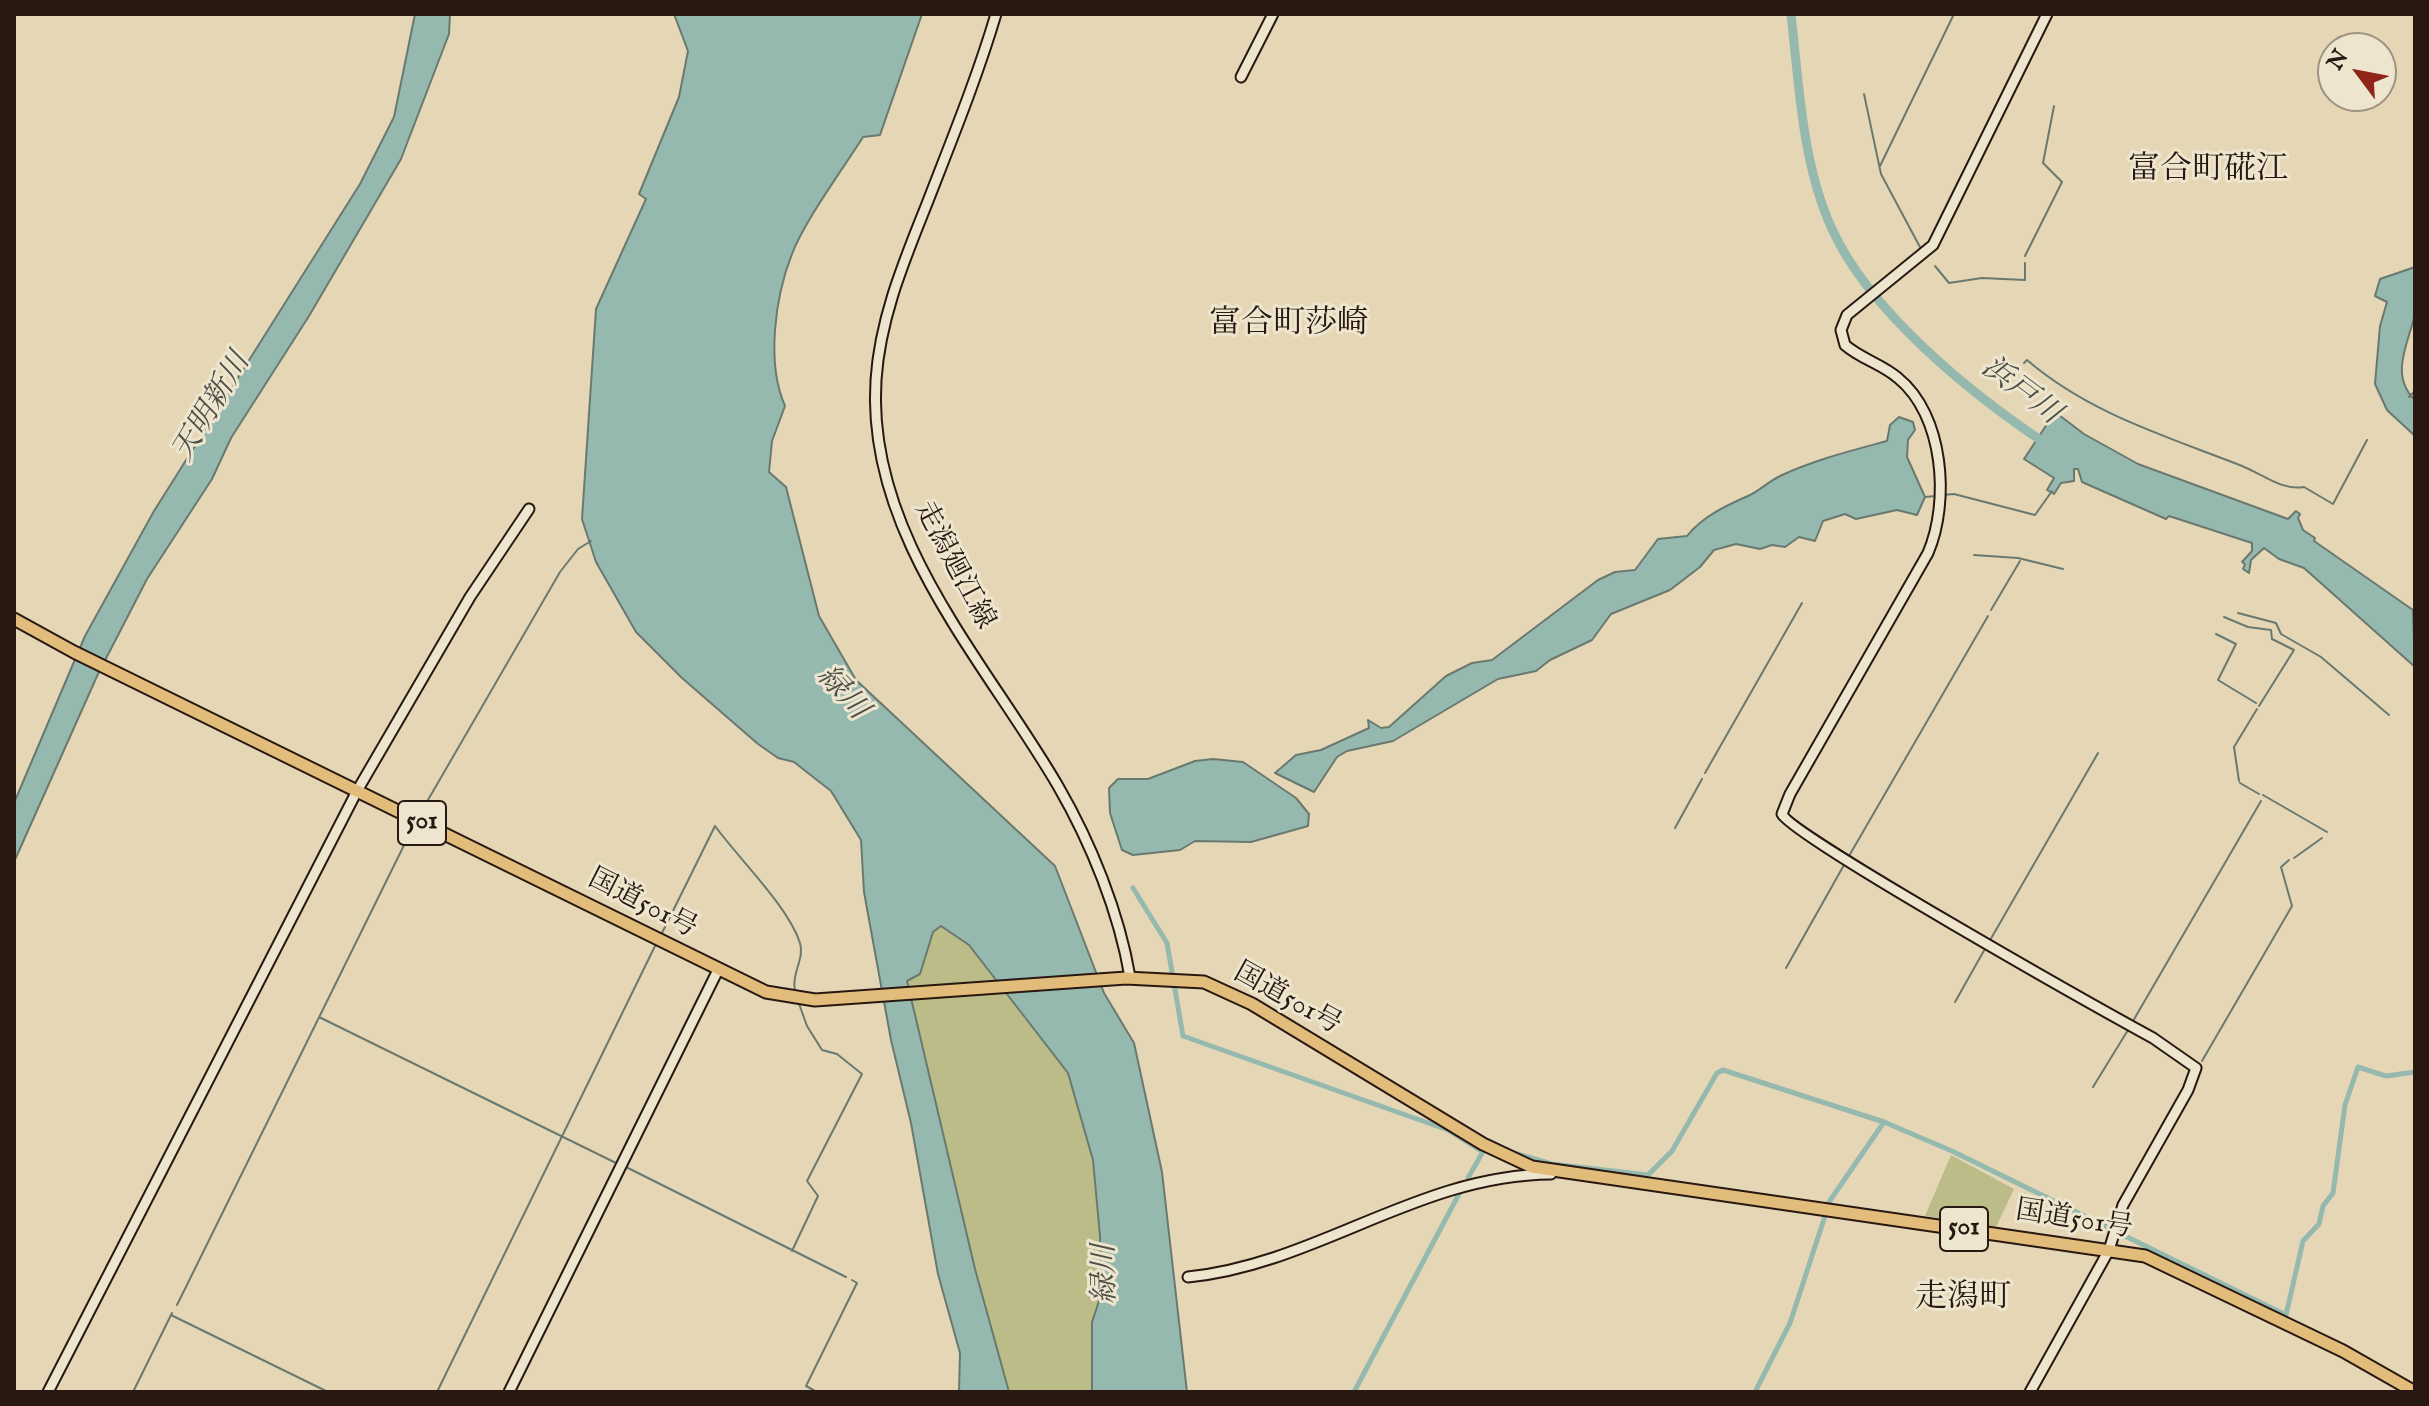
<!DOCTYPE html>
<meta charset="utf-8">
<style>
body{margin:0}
#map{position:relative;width:2429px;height:1406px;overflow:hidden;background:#e5d7b5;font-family:"IM FELL English",serif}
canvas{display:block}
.frame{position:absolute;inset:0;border:16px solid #281811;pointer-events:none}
.north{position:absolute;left:2317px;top:32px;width:80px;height:80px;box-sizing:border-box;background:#eee5cf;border:2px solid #9f9383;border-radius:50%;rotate:302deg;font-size:22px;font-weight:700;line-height:32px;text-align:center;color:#281811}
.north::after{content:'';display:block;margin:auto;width:28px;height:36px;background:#8f2418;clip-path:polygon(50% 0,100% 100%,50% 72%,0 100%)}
</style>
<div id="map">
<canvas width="2429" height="1406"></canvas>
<div class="frame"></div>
<div class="north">N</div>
</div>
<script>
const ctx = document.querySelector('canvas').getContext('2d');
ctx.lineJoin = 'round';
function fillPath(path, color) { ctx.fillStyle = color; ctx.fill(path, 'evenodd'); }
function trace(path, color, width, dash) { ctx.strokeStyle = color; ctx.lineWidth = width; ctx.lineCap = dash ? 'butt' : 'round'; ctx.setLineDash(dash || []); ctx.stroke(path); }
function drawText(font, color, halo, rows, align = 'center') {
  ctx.font = font + ' "IM FELL English","Noto Serif JP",serif'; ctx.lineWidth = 6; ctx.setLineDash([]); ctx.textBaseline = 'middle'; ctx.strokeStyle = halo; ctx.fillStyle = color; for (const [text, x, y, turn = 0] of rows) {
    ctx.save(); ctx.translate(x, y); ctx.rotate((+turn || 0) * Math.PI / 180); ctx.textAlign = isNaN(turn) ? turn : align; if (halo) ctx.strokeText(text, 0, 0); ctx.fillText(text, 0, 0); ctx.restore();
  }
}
fillPath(new Path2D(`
 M941,925L969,945L1068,1073L1093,1160L1100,1236L1101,1295L1092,1322V1392H1009L975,1269L907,981L920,974L933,931Z
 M1951,1155L2014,1189L1996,1227L1925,1216Z`), '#bcbc88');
const water = new Path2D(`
 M415,14H450L449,34L401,159L309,316L231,438L212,479L147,579L98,674L14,862V803L85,636L154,511L360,184L394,117Z
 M674,14H922L880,135L863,137C843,169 805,220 792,254C775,297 766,363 785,406L772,441L769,472L786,487L819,616L856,680L1055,866L1104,993L1134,1043L1162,1172L1187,1392H1092V1322L1101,1295L1100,1236L1093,1160L1068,1073L969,945L941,926L933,932L920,974L907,981L975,1269L1009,1392H959L960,1353L938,1274L911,1123L891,1040L864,892L861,840L831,791L794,762L778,758L758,744L682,678L636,632L596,562L582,519L596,309L646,199L639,194L679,97L688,51Z
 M2415,267C2415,283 2418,303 2414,318C2407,346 2390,376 2415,400V436L2387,410L2375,384L2380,326L2387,302L2375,296L2380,279Z
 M2055,412L2084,434L2138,464L2288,519L2296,511L2300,514L2298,518L2303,530L2315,538L2314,541L2413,610L2415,667L2304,568L2279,559L2264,548L2251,560L2249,573L2243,569L2245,564L2242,562L2252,551V543L2169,516L2166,519L2082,482L2078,469H2074V481L2061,483L2054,494L2047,490L2054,478L2024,459Z
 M1899,417L1913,422L1915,430L1908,440L1907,457L1925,497L1917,515L1897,510L1856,519L1845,514L1823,521L1815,541L1799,537L1785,547L1772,545L1760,549L1736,544L1714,550L1700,567L1670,590L1611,614L1592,640L1550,660L1536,671L1498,679L1393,741L1347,751L1337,757L1314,792L1275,773L1296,755L1321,750L1369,728L1368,720L1381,728L1389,727L1446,676L1472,663L1492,660L1598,580L1615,572L1635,570L1658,539L1687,536C1702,517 1725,506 1748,496C1759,491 1768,482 1780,476C1814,460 1850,451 1887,441L1890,425Z
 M1213,759L1243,762L1296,798L1309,814L1308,826L1251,842L1195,841L1180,850L1133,855L1122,850L1110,813L1109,788L1118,779H1148L1195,761Z`);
fillPath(water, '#96b9af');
trace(water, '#6a7970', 2);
trace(new Path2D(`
 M1864,94L1881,174L1921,249
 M1880,166L1954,14
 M2025,256L2062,182L2043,163L2054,106
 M1935,266L1949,283L1982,278L2025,280V263
 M2024,363L2027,360C2090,414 2166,436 2242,466C2262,474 2282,491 2304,487L2333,504L2367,440
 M2409,397L2415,391
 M1942,495L1954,494L2035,515L2052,491
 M1925,497L1936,496
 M1974,555L2018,558L2063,569
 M1991,610L2020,561
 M2238,613L2276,623L2281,634L2321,657L2389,715
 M2224,617L2248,627L2271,630L2272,639L2294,650L2259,706
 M2216,634L2236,644L2218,680L2256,703
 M1705,773L1802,603
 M2239,781L2234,747L2257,709
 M2240,783L2259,794
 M2263,795L2327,832
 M421,812L560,572L578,549L591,541
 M1675,828L1702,779
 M1849,856L1988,616
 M2294,858L2322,838
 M661,935L715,826C739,859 788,906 800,943C805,958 791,974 795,991
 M1989,942L2098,753
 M1786,968L1844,865
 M1955,1002L1986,947
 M319,1017L616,1163
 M2133,1021L2261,801
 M2202,1061L2292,906L2281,867L2289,860
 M2093,1087L2128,1030
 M626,1167L846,1277
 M792,1251L818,1196L807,1181L862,1074L837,1054L822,1050L807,1026L798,1001
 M177,1305L414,825
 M171,1315L328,1392
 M133,1392L172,1313
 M437,1392L656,944
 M817,1392L806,1386L857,1283L852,1280`), '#6a7970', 2);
trace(new Path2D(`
 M1133,888L1167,943L1183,1036L1448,1130L1483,1152
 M1514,1153L1552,1164L1648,1175L1672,1151L1717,1073L1723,1070L1884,1122L1952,1151L2286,1315L2303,1241L2319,1224L2323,1206L2333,1193L2345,1105L2358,1067L2386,1076L2415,1072
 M1468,1178L1489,1141L1497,1145
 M1829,1202L1884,1122
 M1354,1392L1460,1192
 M1755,1392L1790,1323L1826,1213`), '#96b9af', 5);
trace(new Path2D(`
 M1791,14C1799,84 1802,164 1832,229C1869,311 1971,394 2045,443`), '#96b9af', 9);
const secondary = new Path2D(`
 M996,14C977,78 952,139 928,201C905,259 880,317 876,380C866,535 985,661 1058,786C1091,843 1119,912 1130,977
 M1241,77L1273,14
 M1188,1277C1317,1264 1418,1175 1551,1174
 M48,1392L357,791L470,597L529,509
 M509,1392L718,970
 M2030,1392L2109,1250L2123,1205L2188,1090L2196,1068L2153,1038C2109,1014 1790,835 1782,814L1790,794L1928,553C1950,502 1944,415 1898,378C1882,364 1861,359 1845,345L1841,330L1847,315L1933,245L2047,14`);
const highway = new Path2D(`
 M14,619L74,652L766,992L815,1000L1126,978L1204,982L1252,1004L1483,1144L1532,1167L2145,1256L2343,1351L2415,1392`);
trace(secondary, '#281811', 13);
trace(highway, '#281811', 15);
trace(secondary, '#eee5cf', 9);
trace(highway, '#e2bc7a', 11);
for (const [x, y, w] of [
 [422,823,48],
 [1964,1229,48]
]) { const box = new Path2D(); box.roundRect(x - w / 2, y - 22, w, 44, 6); ctx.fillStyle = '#eee5cf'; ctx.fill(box); trace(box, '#281811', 2); }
drawText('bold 26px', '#281811', null, [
 ["501",422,823],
 ["501",1964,1229]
]);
drawText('28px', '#281811', '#eee5cf', [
 ["走潟廻江線",953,566,62],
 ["国道501号",642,905,27],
 ["国道501号",1287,1000,29],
 ["国道501号",2074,1221,9]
]);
drawText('italic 30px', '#4e5048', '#eee5cf', [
 ["浜戸川",2020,392,37],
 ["天明新川",213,408,-59],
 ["緑川",841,694,48],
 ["緑川",1107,1274,-91]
]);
drawText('32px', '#281811', '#eee5cf', [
 ["富合町硴江",2208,171],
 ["富合町莎崎",1289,325],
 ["走潟町",1963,1299]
]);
</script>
